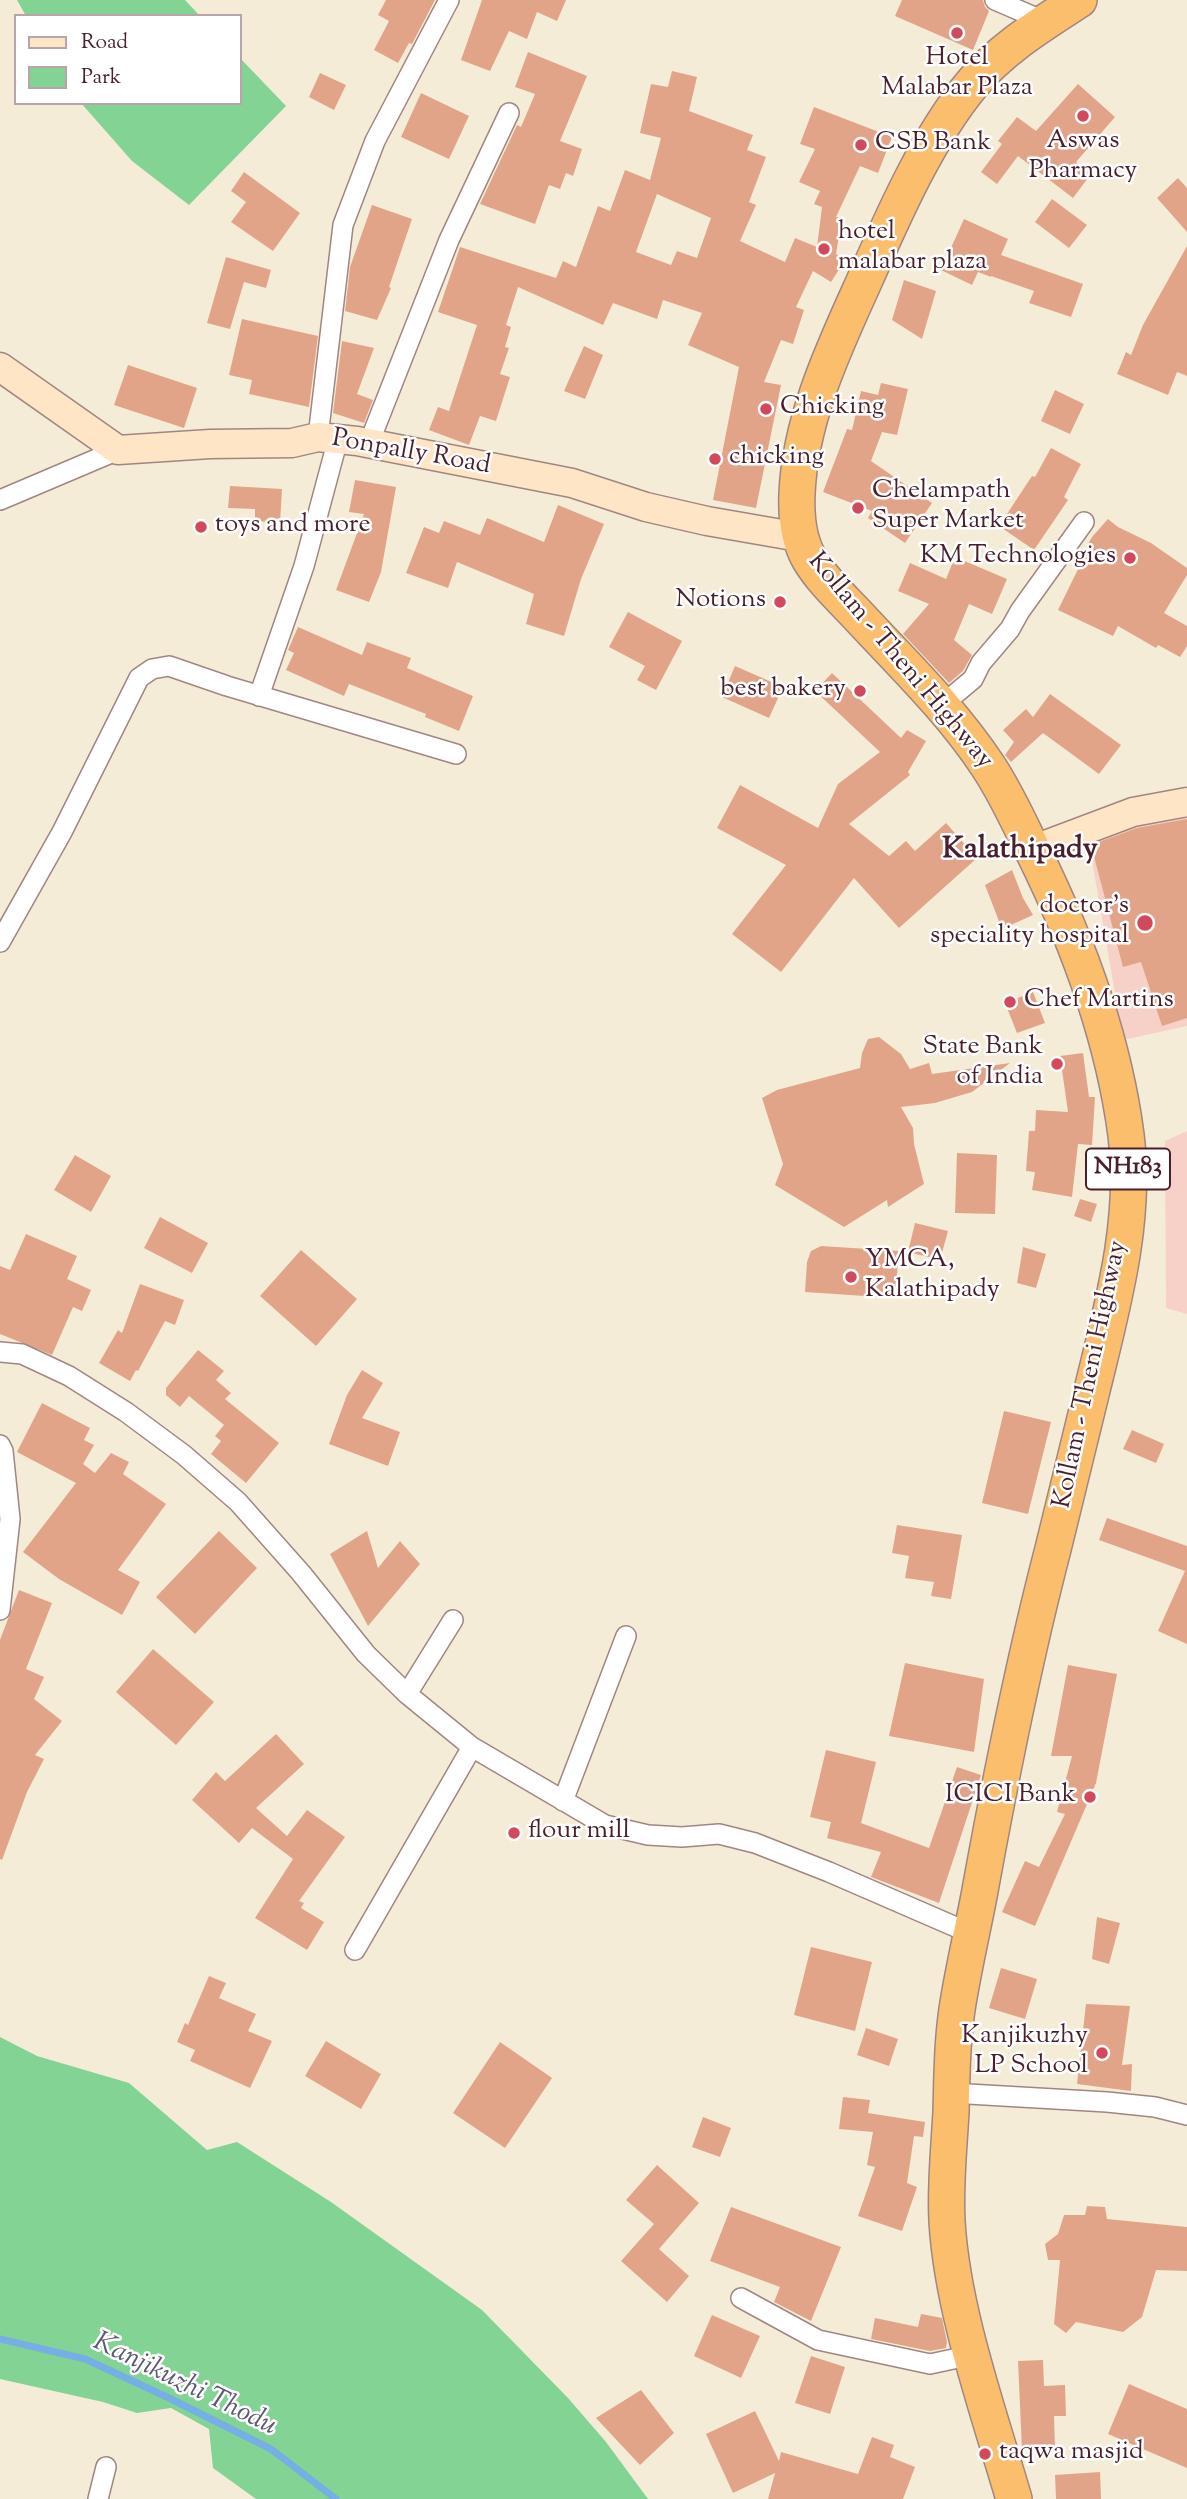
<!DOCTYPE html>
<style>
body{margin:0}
#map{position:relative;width:1187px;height:2499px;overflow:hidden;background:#f5ecd8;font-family:"Sorts Mill Goudy",serif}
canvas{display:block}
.legend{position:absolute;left:14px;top:14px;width:228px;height:91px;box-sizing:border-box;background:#fff;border:2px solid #b7a5aa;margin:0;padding:9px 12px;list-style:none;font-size:21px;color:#4a1f2b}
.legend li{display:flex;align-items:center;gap:14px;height:35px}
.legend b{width:35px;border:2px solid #b7a5aa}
</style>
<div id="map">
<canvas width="1187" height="2499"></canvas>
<ul class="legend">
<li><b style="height:9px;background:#fde5c5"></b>Road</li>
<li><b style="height:19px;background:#82d394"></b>Park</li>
</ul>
</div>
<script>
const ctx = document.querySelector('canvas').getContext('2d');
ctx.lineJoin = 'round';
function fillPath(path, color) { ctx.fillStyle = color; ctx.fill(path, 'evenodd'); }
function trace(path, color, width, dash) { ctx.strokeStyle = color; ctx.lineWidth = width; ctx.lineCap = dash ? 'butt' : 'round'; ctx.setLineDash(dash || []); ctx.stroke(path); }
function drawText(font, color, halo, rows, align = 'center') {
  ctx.font = font + ' "Sorts Mill Goudy",serif'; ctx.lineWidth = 5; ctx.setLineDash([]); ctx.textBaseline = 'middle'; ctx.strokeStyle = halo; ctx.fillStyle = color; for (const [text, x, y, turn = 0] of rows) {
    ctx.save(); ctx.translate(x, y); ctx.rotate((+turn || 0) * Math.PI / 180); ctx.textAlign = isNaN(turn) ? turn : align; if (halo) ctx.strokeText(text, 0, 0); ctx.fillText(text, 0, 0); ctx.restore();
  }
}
fillPath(new Path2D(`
 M1187,805V1026L1123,1040L1085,820Z
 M1187,1131V1314L1166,1308L1165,1141Z`), '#f7d1c7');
fillPath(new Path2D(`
 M17,0H185L200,16H26Z
 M240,58L286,106L189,205L132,161L81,103H240Z
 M0,2037L37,2056L129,2083L207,2150L237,2142L331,2202L482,2310L568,2398L606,2442L648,2499H256L213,2468L209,2429L171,2408L137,2413L103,2402L0,2379Z`), '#82d394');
trace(new Path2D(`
 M0,2339L85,2359L167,2397L271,2449L336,2499`), '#76aee6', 7);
fillPath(new Path2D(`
 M386,0H435L412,44L409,43L398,63L374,50L389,21L378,15Z
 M482,0H566L557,21L537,12L527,39L509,31L490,71L461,60Z
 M902,0H983L985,7L989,11L973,50L895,16Z
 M528,52L587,76L560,141L582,149L573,176L566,173L560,189L549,185L535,224L480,204L517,125L521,127L535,94L515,87Z
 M672,71L697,77L689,111L753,135L747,150L766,157L749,202L756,205L740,241L785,262L795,238L817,247L822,207L814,204L820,191L799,182L815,149L800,144L814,107L892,137L878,173L860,166L836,217L842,218L836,254L845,260L831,282L813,271L796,307L804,310L793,344L781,340L764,382L781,385L756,508L713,500L739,367L688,345L702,313L663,300L657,319L613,303L603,325L518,287L506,325L511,327L505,347L509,348L500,374L510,377L496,421L480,416L469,445L429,430L438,407L449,411L477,325L438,312L460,247L556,278L563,261L576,267L598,206L610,211L625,170L650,180L661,138L640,133L651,84L668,87ZM657,194L711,218L697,258L677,251L671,265L636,252Z
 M320,73L346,85L334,110L309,97Z
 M1078,84L1115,117L1076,162L1091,174L1073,198L1018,156L997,184L981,172L1002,144L998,141L1017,117L1036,131Z
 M421,93L469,116L449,159L401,137Z
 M244,172L300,213L273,251L231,222L246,202L231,191Z
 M1178,178L1187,188V232L1157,198Z
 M1052,199L1087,225L1069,248L1035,222Z
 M372,205L412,219L389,287L391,288L377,320L345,311L350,267Z
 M964,219L1008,239L1001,255L1083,284L1071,317L1029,303L1034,291L991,276V277L978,272L972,285L941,270Z
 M1187,246V376L1177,372L1168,395L1117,374L1126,352L1131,355L1143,325Z
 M226,257L271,270L266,288L244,282L230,329L207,323Z
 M904,280L936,291L922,339L892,320Z
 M242,319L318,336L309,407L249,394L252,380L229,375Z
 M342,341L374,348L357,394L373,400L364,423L333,413Z
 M584,346L603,355L585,399L564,391Z
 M128,365L197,388L184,428L114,405Z
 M881,383L908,389L897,435L882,432L871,461L932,503L905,543L868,518L872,511L823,492L847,429L852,430L861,391L878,395Z
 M1055,390L1084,404L1070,434L1041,421Z
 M1051,448L1081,464L1064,497L1068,500L1034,550L999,526L1032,476L1035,477Z
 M355,480L396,487L381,572L369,602L336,590L364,514L349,512Z
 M230,486L282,489L280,523L255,521V509L228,508Z
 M558,505L604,524L581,579L564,636L526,624L534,594L457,562L448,588L406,573L424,527L439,533L444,521L480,535L487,518L544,542Z
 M1108,519L1118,527L1151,543L1187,568V575L1164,613L1187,626V646L1180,657L1158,645L1156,648L1118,626L1113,636L1058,610L1085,555L1083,553L1092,537Z
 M955,557L1007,579L992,614L969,604L954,640L972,655L963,671L949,683L903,634L929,604L898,591L910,563L946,579Z
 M628,612L682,641L656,690L637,680L645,666L609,647Z
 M298,627L362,655L367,642L411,658L407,668L473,696L459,731L425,717L426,714L349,684L344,696L286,670L294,653L288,650Z
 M735,666L783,687L769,718L722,697Z
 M832,673L901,738L907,730L926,741L908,772L910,775L849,824L889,856L906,841L915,851L946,823L977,858L899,928L854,878L781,972L732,934L786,865L717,828L740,785L818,828L838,784L880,752L815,691Z
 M1050,694L1121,745L1099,774L1043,733L1011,762L1005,755L1014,742L1003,730L1026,709L1033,717Z
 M1187,819V1018L1162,1026L1141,962L1123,967L1091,845L1137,828Z
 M1012,870L1023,898L1033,915L1002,929L985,885Z
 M1033,992L1045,1023L1017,1033L1005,1003Z
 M879,1037L901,1054L910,1069L929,1063L932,1074L1010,1063L972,1092L935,1103L901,1107L913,1128L914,1144L924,1184L888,1207L887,1200L844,1227L775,1185L783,1164L762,1098L777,1090L860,1068L862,1053L868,1039Z
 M1083,1053L1089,1097H1095L1092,1145L1078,1144L1072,1197L1032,1190L1035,1172L1026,1171L1029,1131H1035L1036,1110L1068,1112L1060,1056Z
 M957,1153L997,1155L995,1214L955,1213Z
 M75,1155L111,1176L91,1212L54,1190Z
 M1080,1199L1097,1204L1091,1222L1074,1216Z
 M160,1217L208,1243L192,1273L144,1248Z
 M915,1223L948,1231L940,1260L908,1252Z
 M26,1234L77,1256L67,1279L91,1290L82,1311L73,1307L52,1355L0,1334V1266L10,1270Z
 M821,1246L899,1251L895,1298L805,1292L807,1262L811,1251Z
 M1023,1247L1046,1254L1036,1288L1017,1283Z
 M301,1250L357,1299L316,1346L260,1296Z
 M140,1284L184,1300L175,1325L165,1321L138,1371L136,1370L130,1381L99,1363L118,1330L122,1333Z
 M198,1350L224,1371L216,1380L231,1393L225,1399L279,1443L246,1483L211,1454L221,1441L215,1436L224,1425L189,1396L180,1407L166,1395V1388Z
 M362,1370L383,1383L362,1418L400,1432L388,1466L329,1444L347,1395Z
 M42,1403L90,1428L84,1440L94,1445L83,1464L95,1473L111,1453L129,1462L123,1474L166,1504L118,1570L140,1582L122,1615L59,1579L23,1552L76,1483L17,1452Z
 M1004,1411L1051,1422L1028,1514L982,1503Z
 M1132,1430L1164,1444L1156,1463L1123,1449Z
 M1107,1518L1187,1546V1644L1158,1631L1185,1571L1099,1540Z
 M897,1525L962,1535L951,1599L931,1596L934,1582L905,1578L909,1556L892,1553Z
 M219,1531L257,1568L195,1634L156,1597Z
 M367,1531L378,1568L400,1541L420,1564L368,1626L330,1554Z
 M19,1590L52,1603L26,1669L44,1677L34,1699L62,1721L35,1755L44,1759L27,1792L2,1860L0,1859V1640Z
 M153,1649L214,1702L176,1745L116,1692Z
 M905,1663L984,1679L974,1752L889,1736Z
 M1068,1665L1117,1674L1096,1783L1035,1926L1002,1912L1025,1861L1039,1867L1065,1814L1057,1812L1072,1756H1051Z
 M276,1734L304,1764L256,1808L287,1836L307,1810L345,1837L299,1901L304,1903L301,1908L324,1922L307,1950L255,1918L293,1859L252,1828L239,1843L192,1800L216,1772L225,1781Z
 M826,1750L876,1762L861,1823L929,1848L957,1767L981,1775L939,1903L871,1877L881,1852L827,1838L831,1822L810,1817Z
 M1097,1917L1120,1923L1109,1964L1092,1959Z
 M811,1947L872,1962L855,2031L794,2015Z
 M1001,1968L1037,1979L1025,2019L989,2008Z
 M209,1976L226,1983L219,1998L256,2014L248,2031L272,2041L250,2088L190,2061L195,2050L177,2042L185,2023L188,2025Z
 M1086,2004L1130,2006L1122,2065L1132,2064L1131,2091L1077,2084Z
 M866,2028L898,2039L889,2066L857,2055Z
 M326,2041L381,2074L361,2109L305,2076Z
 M500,2042L552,2078L505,2148L453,2113Z
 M843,2097L870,2100L868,2113L925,2122L923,2137L914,2136L907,2183L917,2187L902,2231L858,2216L875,2167L867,2165L873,2132L839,2129Z
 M703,2117L731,2128L720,2157L692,2147Z
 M657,2165L699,2203L659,2249L689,2276L667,2302L621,2261L654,2224L626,2200Z
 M1087,2206L1105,2207L1107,2219L1187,2227V2271L1156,2270L1142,2317L1123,2332L1076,2322L1066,2333L1054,2324L1060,2260H1048L1045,2244L1058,2234L1064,2215H1085Z
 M731,2207L841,2247L811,2321L774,2302L780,2287L710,2261Z
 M921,2314L942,2318L947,2342L946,2348L930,2351L871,2339L875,2318L918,2327Z
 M712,2315L760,2336L741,2378L694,2356Z
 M811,2356L845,2367L830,2414L795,2403Z
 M1043,2360L1044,2386L1065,2385L1066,2416H1054L1055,2449L1022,2450L1018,2361Z
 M1129,2384L1187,2409V2468L1108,2434Z
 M641,2390L674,2433L640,2465L596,2418Z
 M755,2411L779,2461L781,2452L858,2474L872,2437L894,2445L890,2457L915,2467L903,2499H768L775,2473L733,2493L706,2434Z
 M1100,2472L1101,2499H1056L1055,2475Z`), '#e2a488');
const street = new Path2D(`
 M995,0L1046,22
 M318,437L343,225L375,141L449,0
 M369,443L449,240L509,113
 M0,500L118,450
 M259,696L304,566L338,439
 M942,705L973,679L981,663L1010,629L1020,611L1084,522
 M0,942L62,832L139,678L152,669L169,666L227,686L456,754
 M0,1352L22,1354L69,1376L126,1412L184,1455L238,1502L301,1573L366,1654L407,1694L472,1747L605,1825L648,1835L682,1837L719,1834L755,1843L829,1872L972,1934
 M0,1445L3,1451L10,1519L0,1610
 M407,1694L453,1620
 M563,1801L626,1636
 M355,1950L472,1747
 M951,2093L1107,2102L1155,2107L1187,2115
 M741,2298L818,2340L930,2364L972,2355
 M98,2499L106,2467`);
const secondary = new Path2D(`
 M0,367L118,450L210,444L292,443L318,437L357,441L572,483L646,507L707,521L799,537
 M1032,850L1133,812L1187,802`);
const highway = new Path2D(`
 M1014,2499C989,2413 952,2310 947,2221C945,2185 949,2148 951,2112C952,2076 952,2039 958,2003C964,1967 972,1932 979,1896C1000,1780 1023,1664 1053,1549C1066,1496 1079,1443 1092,1390C1112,1308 1137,1220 1126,1135C1113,1035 1077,940 1033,851C1019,822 1006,793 988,766C953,713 907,668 864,622C846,602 824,583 810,560C798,540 796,517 797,494C800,417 836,344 867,275C895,212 928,137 972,84C1002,48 1041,25 1079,0`);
trace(street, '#a08682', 22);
trace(secondary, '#a08682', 31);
trace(highway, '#a08682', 38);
trace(street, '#fff', 19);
trace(secondary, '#fde5c5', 28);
trace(highway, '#fabe6d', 35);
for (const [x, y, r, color] of [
 [957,33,7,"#d1495b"],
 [1083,116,7,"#d1495b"],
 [861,145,7,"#d1495b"],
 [824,249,7,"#d1495b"],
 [766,409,7,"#d1495b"],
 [715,459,7,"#d1495b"],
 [858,508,7,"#d1495b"],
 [201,527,7,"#d1495b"],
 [1130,558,7,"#d1495b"],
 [780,602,7,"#d1495b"],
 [860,691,7,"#d1495b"],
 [1145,923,9,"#d1495b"],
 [1010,1002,7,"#d1495b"],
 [1057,1064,7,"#d1495b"],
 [851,1277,7,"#d1495b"],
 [1090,1797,7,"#d1495b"],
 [514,1833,7,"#d1495b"],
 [1102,2053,7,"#d1495b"],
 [985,2454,7,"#d1495b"]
]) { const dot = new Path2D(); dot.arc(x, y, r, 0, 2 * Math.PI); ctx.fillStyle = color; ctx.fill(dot); trace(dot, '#fff', 2.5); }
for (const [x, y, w] of [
 [1128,1169,84]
]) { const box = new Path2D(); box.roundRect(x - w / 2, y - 20.5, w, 41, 5); ctx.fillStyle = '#fff'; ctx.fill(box); trace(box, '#4a1f2b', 2); }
drawText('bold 24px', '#4a1f2b', null, [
 ["NH183",1128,1169]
]);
drawText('26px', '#4a1f2b', '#fff', [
 ["Hotel",957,60,"center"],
 ["Malabar Plaza",957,90,"center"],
 ["Aswas",1083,143,"center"],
 ["Pharmacy",1083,173,"center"],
 ["CSB Bank",875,145],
 ["hotel",838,234],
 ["malabar plaza",838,264],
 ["Chicking",780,409],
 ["chicking",729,459],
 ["Chelampath",872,493],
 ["Super Market",872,523],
 ["toys and more",215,527],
 ["KM Technologies",1116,558,"right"],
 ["Notions",766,602,"right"],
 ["best bakery",846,691,"right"],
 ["doctor's",1129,908,"right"],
 ["speciality hospital",1129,938,"right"],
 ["Chef Martins",1024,1002],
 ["State Bank",1043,1049,"right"],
 ["of India",1043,1079,"right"],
 ["YMCA,",865,1262],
 ["Kalathipady",865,1292],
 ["ICICI Bank",1076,1797,"right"],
 ["flour mill",528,1833],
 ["Kanjikuzhy",1088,2038,"right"],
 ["LP School",1088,2068,"right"],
 ["taqwa masjid",999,2454]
], 'left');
drawText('26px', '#4a1f2b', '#fff', [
 ["Ponpally Road",411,454,10],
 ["Kollam - Theni Highway",899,662,50],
 ["Kollam - Theni Highway",1092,1375,-78]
]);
drawText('italic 28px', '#5c5876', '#fff', [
 ["Kanjikuzhi Thodu",184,2386,26]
]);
drawText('bold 30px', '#4a1f2b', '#fff', [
 ["Kalathipady",1020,852]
]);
</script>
